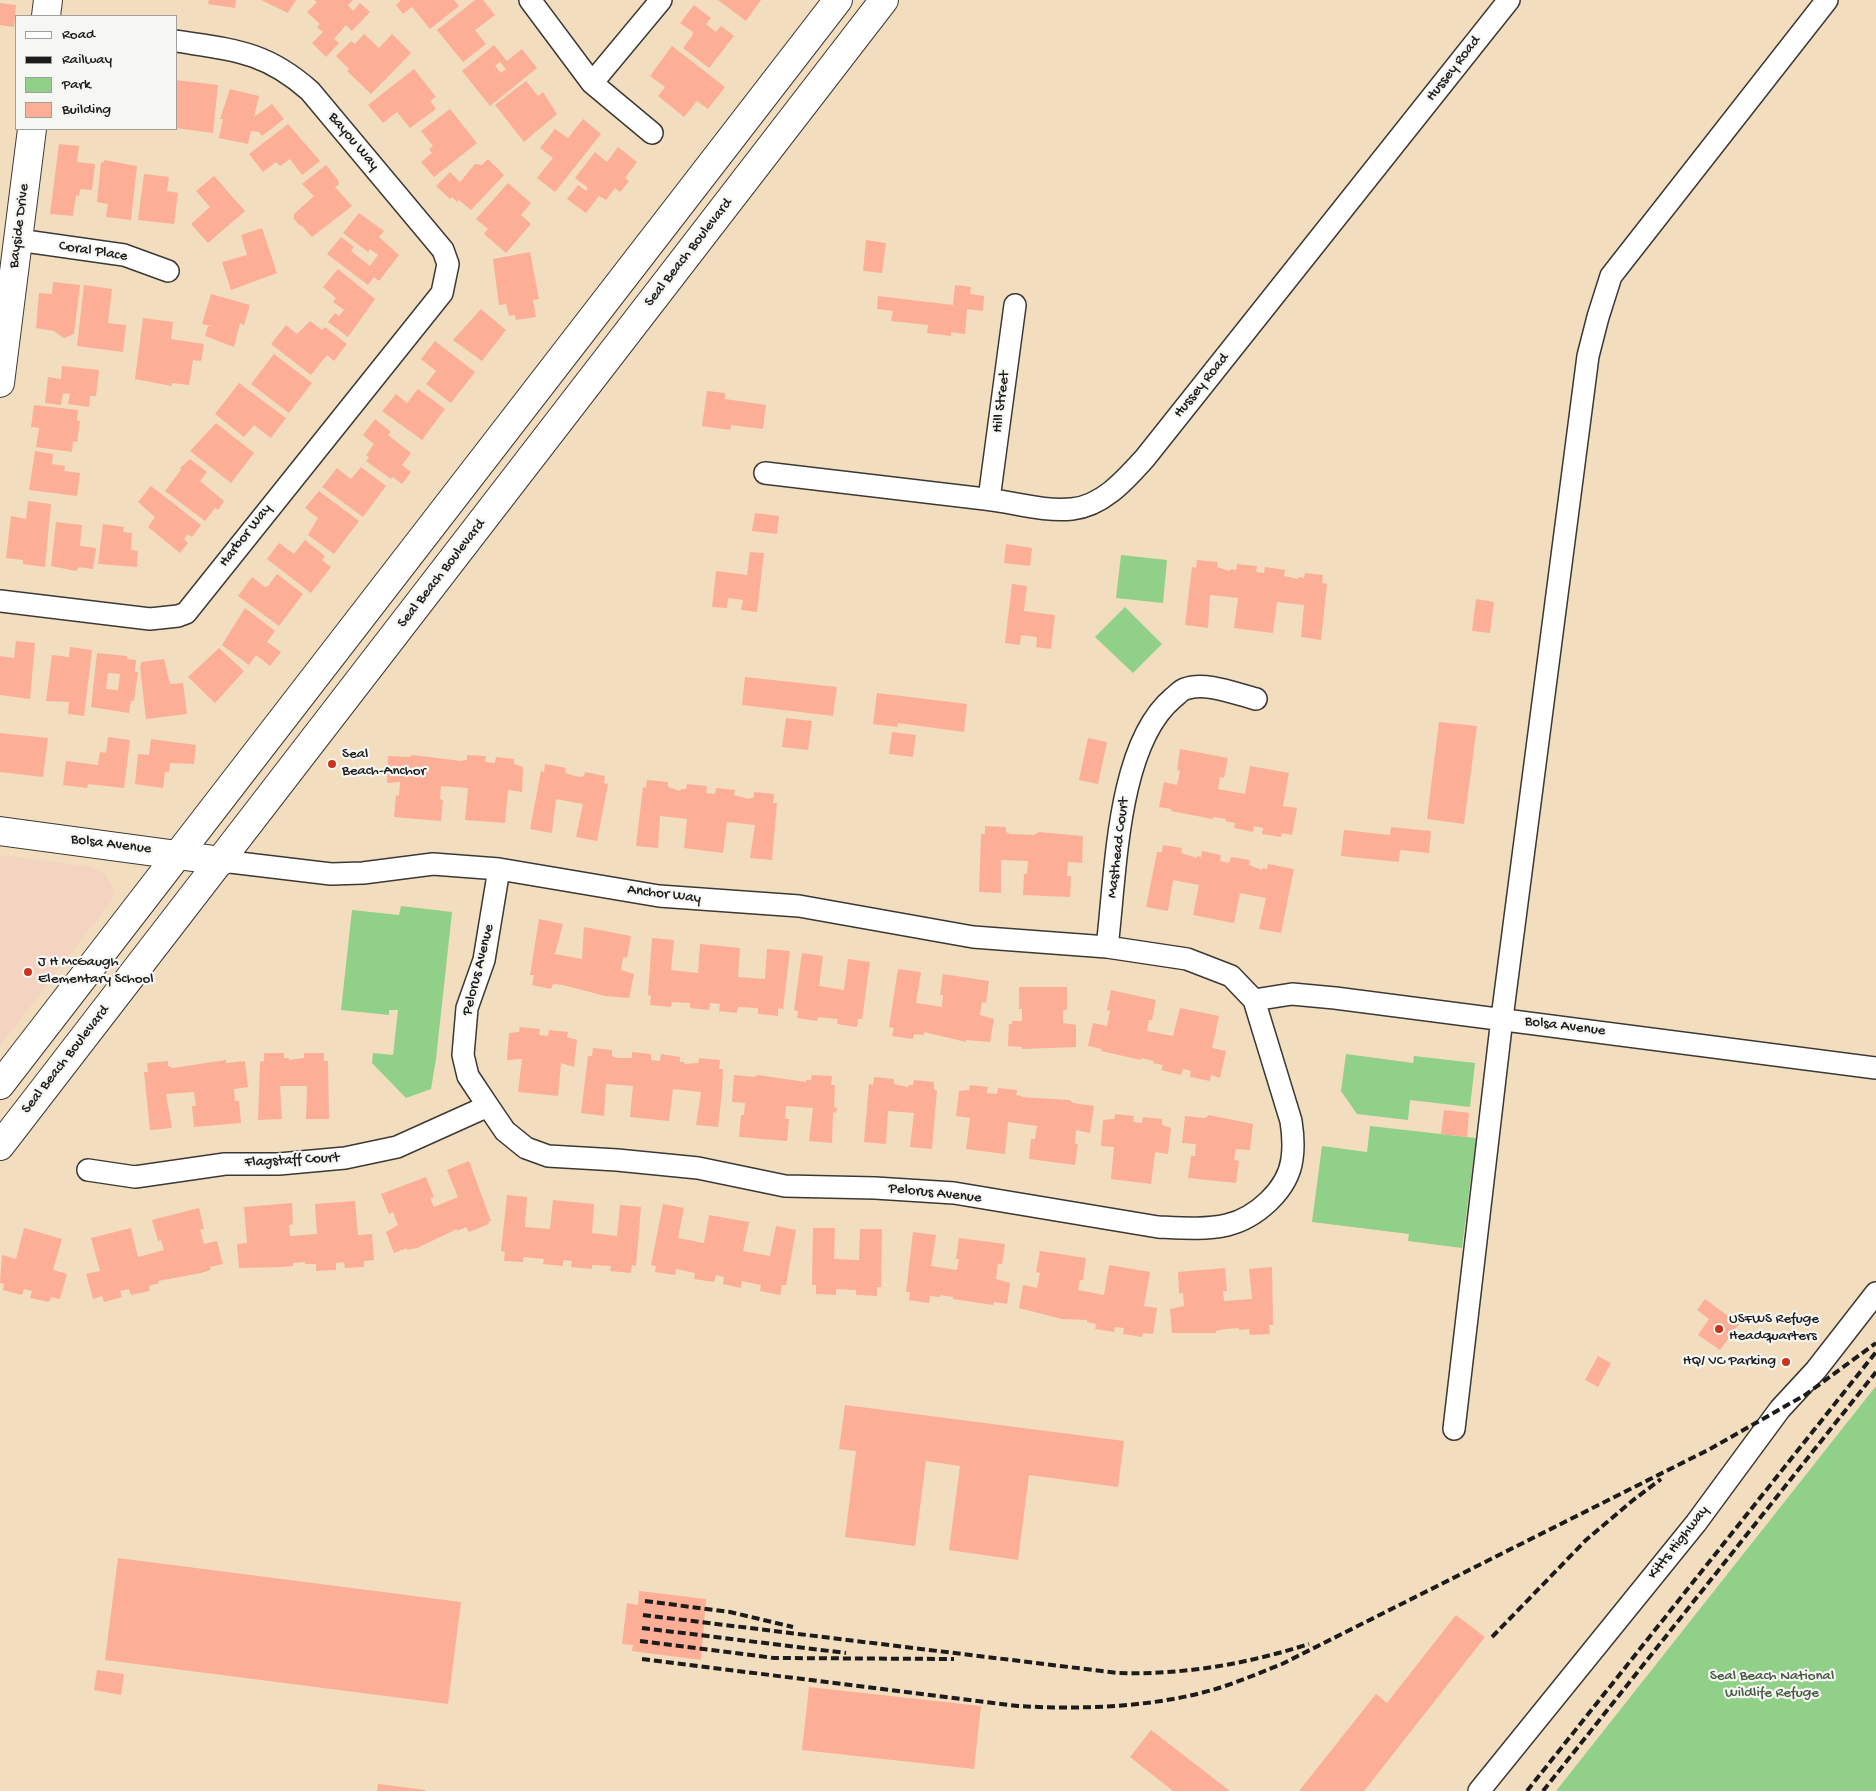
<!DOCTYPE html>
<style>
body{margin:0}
#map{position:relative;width:1876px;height:1791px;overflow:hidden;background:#f3ddbf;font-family:"Gochi Hand",sans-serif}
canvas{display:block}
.legend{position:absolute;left:15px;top:15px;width:162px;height:115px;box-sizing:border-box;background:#f6f6f2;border:1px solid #9f9f9c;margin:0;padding:6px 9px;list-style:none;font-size:15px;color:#1c1c1c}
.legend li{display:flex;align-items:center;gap:10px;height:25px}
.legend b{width:25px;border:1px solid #9f9f9c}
</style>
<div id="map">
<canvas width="1876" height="1791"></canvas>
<ul class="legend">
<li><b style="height:6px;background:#fff"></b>Road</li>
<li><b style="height:6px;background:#1c1c1c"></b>Railway</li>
<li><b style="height:14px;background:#90d088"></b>Park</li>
<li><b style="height:14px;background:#fcae96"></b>Building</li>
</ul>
</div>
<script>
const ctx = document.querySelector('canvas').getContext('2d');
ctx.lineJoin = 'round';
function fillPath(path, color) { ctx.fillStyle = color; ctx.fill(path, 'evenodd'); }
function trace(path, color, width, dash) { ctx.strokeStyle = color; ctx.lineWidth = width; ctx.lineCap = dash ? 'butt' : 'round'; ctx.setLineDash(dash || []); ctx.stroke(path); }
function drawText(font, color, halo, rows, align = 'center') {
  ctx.font = font + ' "Gochi Hand",sans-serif'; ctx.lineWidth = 4.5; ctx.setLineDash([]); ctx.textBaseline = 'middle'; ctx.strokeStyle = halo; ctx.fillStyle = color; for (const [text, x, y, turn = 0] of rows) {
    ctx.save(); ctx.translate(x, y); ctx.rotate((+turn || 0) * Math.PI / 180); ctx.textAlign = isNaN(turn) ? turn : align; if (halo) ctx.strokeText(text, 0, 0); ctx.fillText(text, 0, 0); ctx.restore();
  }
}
fillPath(new Path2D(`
 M0,855L85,866L105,873L114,890L113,899L0,1046Z`), '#f5d3c1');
fillPath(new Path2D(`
 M1121,555L1167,560L1163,603L1116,598Z
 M1125,607L1162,644L1133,673L1095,637Z
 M401,906L452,912L436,1059L431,1089L406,1098L372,1063L373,1053L393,1055L398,1010H389V1015L341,1010L352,910L399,915Z
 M1346,1054L1413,1063L1414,1056L1475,1063L1470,1107L1410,1100L1408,1120L1357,1114L1341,1091Z
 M1370,1126L1476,1138L1462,1248L1408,1241L1409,1234L1312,1222L1322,1146L1367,1152Z
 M1876,1386V1791H1556Z`), '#90d088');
fillPath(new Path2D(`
 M209,0H236L235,8L208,4Z
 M261,0H296L288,13Z
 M314,0H353L348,5L353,11L360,3L370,12L352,31L346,25L334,39L339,43L326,57L312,43L323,32L317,27L320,24L307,12L317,2Z
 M401,0H454L459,6L430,29L412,7L403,14L396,5Z
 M475,0H483L495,15L475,30L486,44L463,62L437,30Z
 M718,0H761L746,21Z
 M0,3L16,5L14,27L0,25Z
 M694,5L711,18L706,24L716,32L721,26L734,36L709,68L683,48L692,36L693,32L680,23Z
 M364,34L379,48L392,34L411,53L371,94L347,71L349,69L336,56L351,41L355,44Z
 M494,45L507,61L522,49L537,68L490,106L462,71ZM500,62L506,69L501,73L495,66Z
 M672,46L725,87L708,109L697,101L684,117L658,96L665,87L650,76Z
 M414,69L436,97L430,101L436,109L410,128L397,112L383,123L368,105Z
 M176,80L218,85L213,133L176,128Z
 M526,81L538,96L543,92L557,114L524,142L495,105Z
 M230,89L259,96L254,117L272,104L284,119L262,136L259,132L251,131L248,144L219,138L223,119H220Z
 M450,109L477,143L434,177L421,162L432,153L429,149L433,146L421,131Z
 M583,119L601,134L555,192L537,178L553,158L540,148L555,129L568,138Z
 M288,124L320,161L302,175L290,159L280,166L276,162L263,172L249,154Z
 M59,144L79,146L77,162L95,164L92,190L80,189L79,196L76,195L73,216L50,214Z
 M618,147L637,162L625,178L629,181L620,192L615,188L606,200L599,196L586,213L567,199L578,185L586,191L588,188L575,178L595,152L607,162Z
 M488,159L504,175L471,210L459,200L457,202L452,197L450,199L436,186L450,172L460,182L475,164L482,165Z
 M104,160L137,166L131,220L106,217L108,204L97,202L101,162L103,163Z
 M326,165L338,180L339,184L335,187L352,206L312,237L302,226L299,225L294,219V214L314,196L302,184Z
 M144,174L169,177L167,191L178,193L174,224L138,220Z
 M214,176L245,211L208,243L191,224L210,207L196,191Z
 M508,183L531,203L521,215L531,224L506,253L484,234L488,229L476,219Z
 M359,213L384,231L379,237L399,255L379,281L374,277L368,285L327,254L341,237L354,247L351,251L370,266L378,255L370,249L368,252L343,233Z
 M262,228L277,273L231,290L222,262L247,255L241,235Z
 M866,240L886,243L882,273L863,271Z
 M530,252L539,299L533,300L536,317L516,320L515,315L509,316L506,304L499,305L493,259Z
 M338,269L375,299L348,337L328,322L335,313L339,316L344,310L333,302L336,298L323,287Z
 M53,282L80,285L74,334L64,338L54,331L36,328L39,293L52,294Z
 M84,285L112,289L108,323L126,325L123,352L77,346Z
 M955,285L971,287L970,294L984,296L983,311L967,309L965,334L951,332V336L927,333L928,325L891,321L893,311L877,309L878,296L953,305Z
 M211,294L250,305L244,325L240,323L234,347L205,336L208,326H213L202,324Z
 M481,309L506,330L482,361L453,340Z
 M143,318L173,322L171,339L204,344L201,361L193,360L189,385L172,383V386L135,379Z
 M310,321L322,330L325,327L347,344L334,361L327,355L311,375L271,344L286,325L297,334Z
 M435,341L475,372L451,403L426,384L436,371L421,359Z
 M274,354L312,383L289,413L251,384Z
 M62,366L99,370L96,396H90L89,407L68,404L70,394L63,393L61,405L45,403L48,377L61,379Z
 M239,383L286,418L271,438L254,425L244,437L215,414Z
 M418,389L445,409L422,440L382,411L396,394L407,403Z
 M707,391L725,393V399L766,405L763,429L731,425L730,430L702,426Z
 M34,405L78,410L77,421H80L77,442L73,441L72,452L36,447L39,428L31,427Z
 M375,419L391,432L388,435L411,453L402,465L411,472L402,484L393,477L391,479L366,461L369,457L366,455L374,444L363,435Z
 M216,423L254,453L231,483L190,451Z
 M35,451L53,454L52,464L65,466L64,471L80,473L77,496L29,490Z
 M190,459L207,472L200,481L224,501L218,510L215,508L205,521L165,491L181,470L180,468Z
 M361,467L386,486L363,517L322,487L337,468L351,479Z
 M151,486L201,525L192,537L188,534L184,539L188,543L180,553L148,527L155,517L138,502Z
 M319,491L359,521L334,554L308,535L318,518L305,508Z
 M28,501L51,504L45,567L23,564V560L6,558L11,516L26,519Z
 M755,513L779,516L777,534L752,531Z
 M56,522L82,525L80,546L96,548L93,569L79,567L76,571L51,566Z
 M103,524L124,527L123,532L132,533L131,550L138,551L137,567L98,564Z
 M305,540L325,556L322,560L331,567L311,593L267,559L279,543L294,554Z
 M1006,544L1032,548L1030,566L1004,563Z
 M750,552L764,553L757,612L741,610L743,600L728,598L727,608L712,607L716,571L747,575Z
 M1197,560L1218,562L1217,567L1230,571L1231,569L1236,570L1237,564L1257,566L1256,572L1264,573L1265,567L1285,570L1284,576L1298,579V577L1304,578L1305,573L1323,575L1322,583L1327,584L1321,640L1301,637L1304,605L1277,602L1273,633L1234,628L1238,598L1210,595L1208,628L1185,625L1192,567L1196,568Z
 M277,574L303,594L279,626L238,596L252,577L265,587L268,586Z
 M1012,584L1027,586L1024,611L1055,615L1051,649L1036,647L1037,637L1021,635L1020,645L1005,643Z
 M1476,599L1494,602L1490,633L1472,631Z
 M245,608L275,631L267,642L281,652L270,666L256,655L249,665L222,645Z
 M16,641L35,643L30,699L0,695V656L14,658Z
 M70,647L92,650L84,716L68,714L69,702L46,701L52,655L69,657Z
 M219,648L244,671L215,703L188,677Z
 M97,653L127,656V659L136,660L135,672H138L134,701H131L129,713L91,707ZM108,673L120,674L118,690L106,689Z
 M164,659L170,684L183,683L187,714L146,719L140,666H141V662Z
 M745,677L837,687L833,716L742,705Z
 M877,693L967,704L964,732L898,723L897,727L873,724Z
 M786,718L812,721L808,750L782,747Z
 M1439,722L1477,726L1464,824L1427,819Z
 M892,732L916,735L913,757L889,754Z
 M0,733L48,738L43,777L0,772Z
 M108,737L130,740L124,788L88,784L87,788L63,785L66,761L98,765L100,752L106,753Z
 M1088,738L1107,742L1098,784L1079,780Z
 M151,739L196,745L194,764L170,763L169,772H165L163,788L135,784L138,754L149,755Z
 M1180,749L1228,758L1224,778L1220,777L1218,789L1245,794L1250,766L1289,773L1283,806L1297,808L1292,835L1282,833L1281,837L1262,834L1263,828L1254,826L1253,832L1234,828L1235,823L1225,821L1226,819L1213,817V819L1171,811V809L1159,807L1164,782L1177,785L1180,771L1177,770Z
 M413,755L461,761L467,760V755L486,756L485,762L495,763L496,757L514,759V764L523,767L522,792L508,790L505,823L465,820L468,788L441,786L440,799L443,800L441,821L394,817L396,795L399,796L400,782L387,783L388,756L409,757Z
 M545,764L566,768L565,773L579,777L584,776L585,772L605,776L604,783L608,784L597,841L576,837L583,804L556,799L552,833L530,829L541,771L544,772Z
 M647,780L668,782V787L680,791L681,789H686L687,784L707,786L706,793L715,794L716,788L735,790L734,795L749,799L754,797V792L774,794L773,803H777L772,860L750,858L755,825L727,822L723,853L684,848L687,819L660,816L658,848L636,846L643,787L646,788Z
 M985,826L1006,827V832L1010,834L1034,835L1039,832L1083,836L1082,863L1068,862L1067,876H1071L1070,897L1023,895L1024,874H1027L1028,861L1001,860V893L979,892L981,834H985Z
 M1391,827L1431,831L1429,853L1400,850L1399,862L1341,856L1344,830L1390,835Z
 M1163,845L1182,848L1181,853L1197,858V856L1201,857L1202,851L1221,855L1220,861L1229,863L1231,857L1250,860L1249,865L1262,870L1263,868L1267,869L1268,864L1294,869L1281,933L1259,929L1266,898L1240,893L1234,923L1193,915L1199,885L1173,880L1168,911L1146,907L1157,852H1162Z
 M539,919L563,924L555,954L582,959L584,927L631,936L627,958L623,957L621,970L634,974L629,998L605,996L563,985L553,984L551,989L532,985L534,975H530Z
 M652,938L674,940L671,970L698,973L700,944L740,948L738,977L765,979L767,949L790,951L783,1009L778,1008V1016L758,1014V1008L738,1007L737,1013L719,1011L720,1004L710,1003L709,1010L690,1008V1003L672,1002L671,1007L650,1005L651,996L648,995Z
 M802,953L823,956L819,986L844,990L848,959L870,962L862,1019H858L857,1027L837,1024L838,1019L818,1017L817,1021L797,1018L798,1011L794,1010Z
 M898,969L921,972L916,1003L942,1007L943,995H940L943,974L989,981L986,1003L982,1002L980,1015L994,1019L990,1042L966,1040V1042L924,1032V1035L914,1034L913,1039L892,1036L894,1028L889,1027Z
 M1019,987H1067V1010H1063V1023L1076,1025V1047L1022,1049V1047L1008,1046L1009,1024H1012V1021H1022V1009H1019Z
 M1111,990L1156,1000L1152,1020H1149L1147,1031L1173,1036L1180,1008L1219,1016L1212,1048L1226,1051L1220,1078L1211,1075L1210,1081L1190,1077L1191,1071L1183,1069L1181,1075L1161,1070L1163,1065L1153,1063L1154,1061L1141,1058V1060L1101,1051L1102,1049L1088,1046L1093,1023L1107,1026L1110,1011L1107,1010Z
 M520,1027L540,1029L539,1035L548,1036L549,1030L568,1032L567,1037L577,1040L574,1067L561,1063L558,1096L518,1092L522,1059L507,1060L509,1033L519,1032Z
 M593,1048L612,1050V1056L617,1058H632V1052L651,1054V1060L660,1061L661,1054L680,1057V1062H685L684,1064L698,1063L699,1058L720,1060L719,1069H723L722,1092L718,1127L696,1125L701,1092L673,1089L669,1121L630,1117L633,1086L606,1084L604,1116L581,1113L588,1056H592Z
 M264,1053H284V1058H289V1060L304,1058V1053H324V1061H328L329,1119H306L307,1086H280L282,1119L258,1120L260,1062L264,1061Z
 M226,1060V1063L245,1061L248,1087L234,1089L235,1101H239L241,1123L194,1127L192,1106H196L194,1092L166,1094L172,1128L150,1130L144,1072H148L147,1063L168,1061V1066L173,1068Z
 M734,1075L754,1077L758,1075L806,1082V1080H811L812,1075L832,1076L831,1085H835L834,1107L837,1108L836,1113L833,1112L832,1143L809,1141L813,1108L786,1106L785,1119H789L787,1141L739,1137L741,1115H744L745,1103L732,1102Z
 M874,1077L894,1079V1084L908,1087L909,1085H913L914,1080L934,1082V1090H937L932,1149L910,1147L914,1113L888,1111L886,1144L864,1142L869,1084L873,1085Z
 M970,1085L988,1087L987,1093L997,1094L998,1088L1017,1090L1016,1095L1021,1096V1097L1070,1100L1073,1103L1094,1106L1090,1133L1076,1130L1075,1144H1078L1075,1165L1029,1159L1031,1139H1035L1037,1126L1008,1122L1005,1154L966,1149L970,1118L956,1116L959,1091L969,1090Z
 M1444,1110L1469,1113L1467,1137L1441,1134Z
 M1115,1114L1134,1116L1133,1122L1142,1123L1143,1117L1162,1119V1125L1171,1128L1168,1154L1155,1152L1151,1184L1111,1179L1114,1147L1101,1146L1103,1120L1114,1119Z
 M1209,1115L1253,1124L1250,1150L1236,1149L1234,1160L1239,1161L1236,1183L1188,1178L1191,1156H1195L1196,1144L1182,1143L1185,1116L1205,1118Z
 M469,1161L491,1221L488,1222L489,1224L469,1232L466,1227L457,1231V1229L417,1248L407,1250V1248L394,1253L386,1232L398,1225L393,1212L389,1214L381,1194L426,1177L434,1197L430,1198L434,1207L458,1197L447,1170Z
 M507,1195L527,1197L525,1227L550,1229L553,1200L594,1204L592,1233L617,1236L620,1205L641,1207L636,1266L632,1265L631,1273L610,1271L611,1266L592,1265V1269L571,1267L572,1261L563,1260V1266L543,1264L544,1259L524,1257L523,1262L504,1261L505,1252L501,1251Z
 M355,1201L358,1235L372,1234L374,1260L364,1261V1267L345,1268L344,1262L336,1263V1270L316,1271V1264H305V1262L293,1263V1266L283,1267L239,1268L237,1244L247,1243L244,1207L292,1203L293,1224L289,1225L290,1236L317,1234L315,1204Z
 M663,1204L684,1208L678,1238L704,1243L709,1215L749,1222L743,1251L770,1256L776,1226L796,1230L786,1285H782L780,1295L760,1291L761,1285L742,1281L741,1288L723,1284L724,1277L716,1275L714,1282L694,1279L695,1273L676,1269L675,1275L655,1272L656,1266L651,1265Z
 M199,1208L204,1229L200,1230L204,1244L217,1241L223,1264L210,1267V1270L201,1273L158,1281L159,1283L149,1286L150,1291L131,1295L129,1289L120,1291L122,1297L104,1302L102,1296L93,1299L86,1274L100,1271L91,1238L131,1228L138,1257L164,1250L161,1240L158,1241L152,1220Z
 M24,1228L62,1239L53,1270L67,1274L60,1299L51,1297L49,1302L30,1298L32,1291L24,1289L22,1295L3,1290L4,1284L0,1283L2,1255L16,1259Z
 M813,1228H835L834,1259L859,1260L860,1229H882L881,1287H877V1296L856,1295V1290L836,1289V1295L816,1294V1285H812Z
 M913,1232L936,1235L931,1266L957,1270L959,1259H956L959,1238L1005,1244L1002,1264H998L996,1279L1010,1283L1007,1304L994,1302L993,1305L953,1299V1297L940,1295V1297L930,1296L929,1303L909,1300L910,1292H906Z
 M1040,1251L1086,1258L1083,1280H1080L1078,1290L1104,1295L1109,1265L1150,1272L1144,1306L1157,1308L1153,1334L1143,1333L1142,1337L1123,1334L1124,1328L1115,1327L1114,1332L1095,1329L1096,1324L1087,1322V1320L1062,1319L1019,1308L1023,1285L1037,1288L1040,1273L1036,1272Z
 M1272,1267L1273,1325H1269L1270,1334L1250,1335L1249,1329L1239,1330V1328L1225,1329L1216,1331V1333H1172L1170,1309L1184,1306L1183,1293L1179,1294L1178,1272L1225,1268L1227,1291H1223L1224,1301L1252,1299L1249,1269Z
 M1705,1299L1739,1324L1720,1350L1698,1335L1709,1319L1697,1310Z
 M1598,1356L1611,1363L1598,1387L1585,1380Z
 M845,1405L1124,1441L1118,1487L1029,1475L1018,1560L949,1550L960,1466L926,1461L915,1546L845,1537L856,1451L839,1449Z
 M118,1558L461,1602L448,1704L105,1660Z
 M639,1591L706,1599L701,1660L632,1651L633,1645L622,1644L627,1603L638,1605Z
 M1456,1615L1485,1637L1364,1791H1299L1376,1694L1387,1703Z
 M97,1670L124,1674L121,1695L94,1690Z
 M809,1687L981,1706L974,1769L802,1750Z
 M1151,1730L1230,1791H1173L1130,1757Z
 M378,1784L426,1790V1791H377Z`), '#fcae96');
const street = new Path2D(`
 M530,0L592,83L652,133
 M592,83L661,0
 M18,240L124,255L168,271
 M765,473C838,482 912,490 985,499C1014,502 1043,512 1072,509C1103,506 1126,479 1145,458L1509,0
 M989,499L1015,305
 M0,601L150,619L178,616L186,613L442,293L448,264L443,250L310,91C265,51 233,50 176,41
 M222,861L331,874L363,873L433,864L499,869L659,896L799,906L973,937L1107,947L1187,959L1231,976L1254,1000L1291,1121C1293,1134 1294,1146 1292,1159C1288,1190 1256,1218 1227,1225C1206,1230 1180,1228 1158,1227L954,1193L875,1188L785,1186L698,1168L617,1160L548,1156L526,1148L505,1131L488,1106L468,1076L463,1055L467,1008L484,960L499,869
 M1107,947C1116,877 1116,746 1173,698C1176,696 1181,690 1185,689C1205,681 1236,694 1256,699
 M1254,1000L1292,994L1335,998L1876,1068
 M88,1170L135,1177L225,1164H279L345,1158L397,1147L488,1106
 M1454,1429L1502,1018L1588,356L1598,317L1611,276L1827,0
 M1479,1791L1696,1523L1780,1409L1816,1370L1876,1293`);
const secondary = new Path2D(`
 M46,16L48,0
 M0,383L32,129
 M0,831L222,861`);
const primary = new Path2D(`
 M0,1085L838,0
 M0,1146L884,0`);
trace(street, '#3c3934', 24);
trace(secondary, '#3c3934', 30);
trace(primary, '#3c3934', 30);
trace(street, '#fff', 21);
trace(secondary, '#fff', 28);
trace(primary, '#fff', 28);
trace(new Path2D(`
 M645,1601L730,1612L793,1627
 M643,1615L1118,1673C1183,1675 1247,1664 1309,1644
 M642,1628L846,1653
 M1492,1637L1586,1540L1632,1501L1661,1479
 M640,1641L774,1658L954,1659
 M642,1659L1018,1706C1083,1710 1160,1707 1222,1687C1243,1680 1262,1672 1282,1664L1710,1449L1805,1395L1876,1343
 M1527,1791L1876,1352
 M1543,1791L1876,1372`), '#1c1c1c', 4, [8, 4]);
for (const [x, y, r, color] of [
 [332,764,5,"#c8321e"],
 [28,972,5,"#c8321e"],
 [1719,1329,5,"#c8321e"],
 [1786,1362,5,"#c8321e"]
]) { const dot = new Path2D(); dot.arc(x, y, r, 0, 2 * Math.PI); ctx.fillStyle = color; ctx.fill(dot); trace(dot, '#f6f6f2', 2); }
drawText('15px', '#1c1c1c', '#f6f6f2', [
 ["Hussey Road",1454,69,-52],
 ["Bayou Way",353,142,50],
 ["Bayside Drive",20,226,-83],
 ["Coral Place",93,252,9],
 ["Seal Beach Boulevard",689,253,-52],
 ["Hussey Road",1202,386,-51],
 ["Hill Street",1002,402,-83],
 ["Harbor Way",246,536,-52],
 ["Seal Beach Boulevard",442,574,-52],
 ["Bolsa Avenue",111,845,7],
 ["Masthead Court",1119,848,-83],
 ["Anchor Way",664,895,7],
 ["Pelorus Avenue",479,970,-76],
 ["Bolsa Avenue",1565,1027,7],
 ["Seal Beach Boulevard",66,1060,-52],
 ["Flagstaff Court",292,1161,-3],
 ["Pelorus Avenue",935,1194,6],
 ["Kitts Highway",1679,1543,-52]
]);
drawText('15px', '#1c1c1c', '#f6f6f2', [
 ["Seal",342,755],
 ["Beach-Anchor",342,772],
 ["J H McGaugh",38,963],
 ["Elementary School",38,980],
 ["USFWS Refuge",1729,1320],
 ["Headquarters",1729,1337],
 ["HQ/ VC Parking",1776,1362,"right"]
], 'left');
drawText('15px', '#455b42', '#f6f6f2', [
 ["Seal Beach National",1772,1677],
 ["Wildlife Refuge",1772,1694]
]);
</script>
